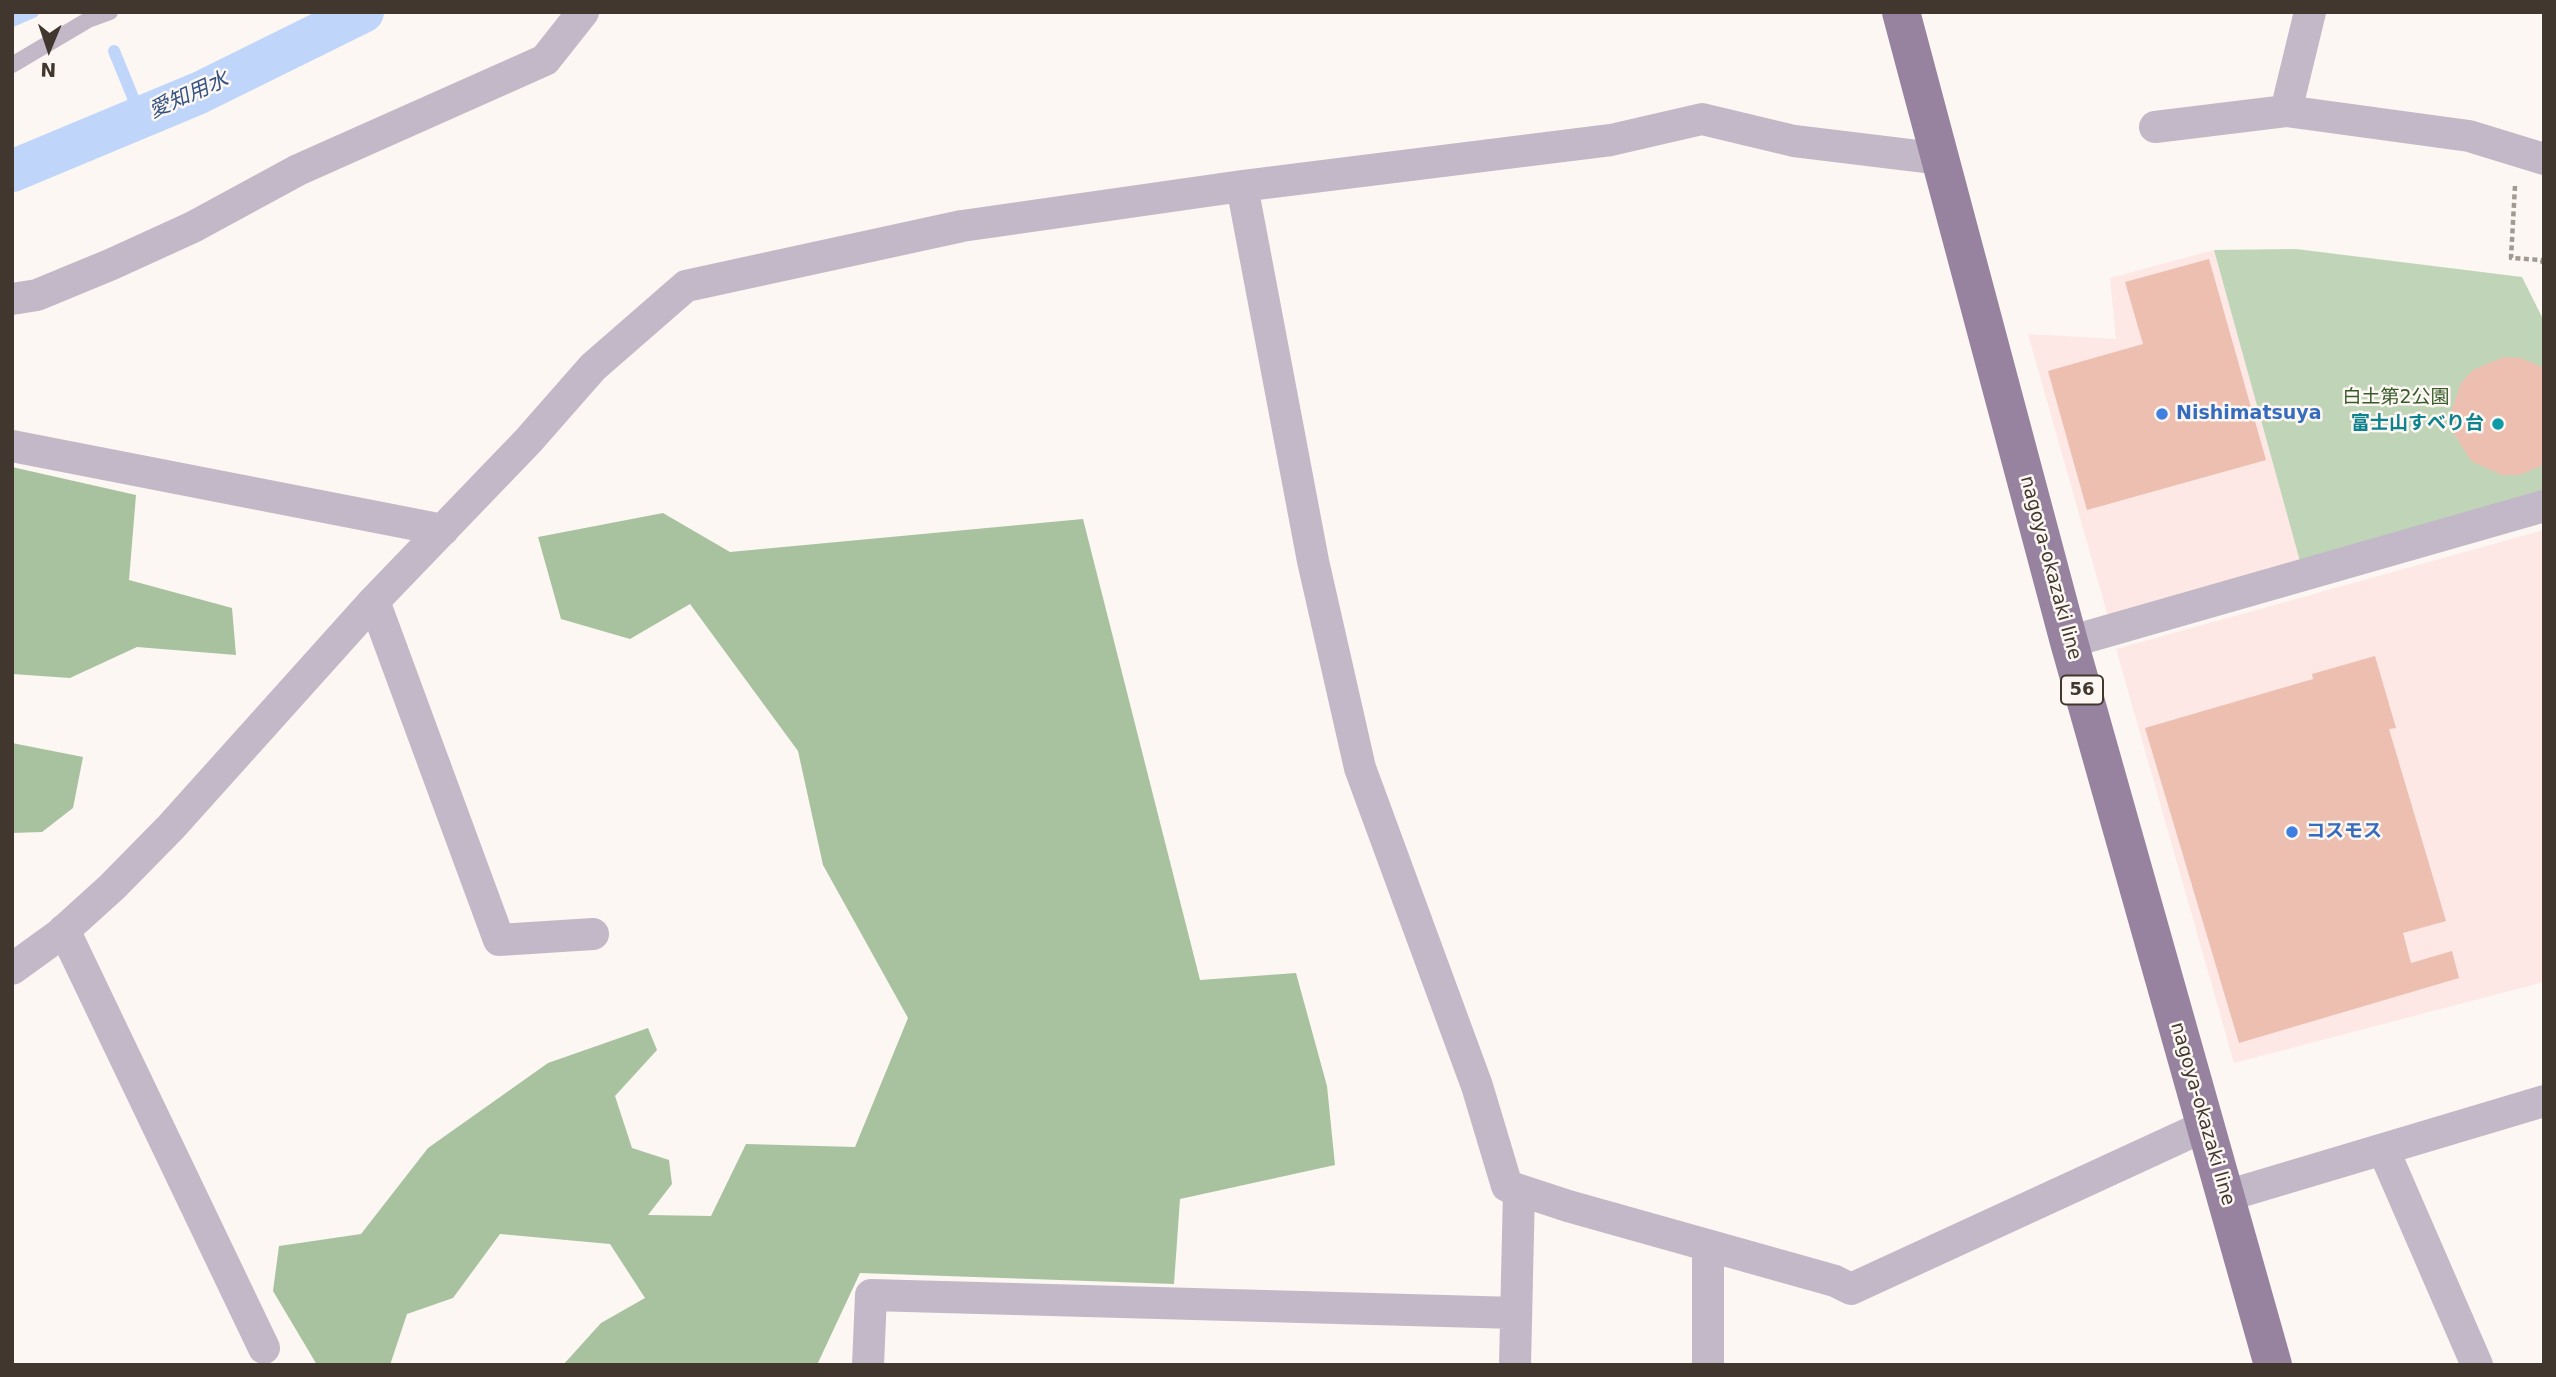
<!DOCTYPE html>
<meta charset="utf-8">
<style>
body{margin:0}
#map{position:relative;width:2556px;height:1377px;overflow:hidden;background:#fcf7f2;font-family:"DejaVu Sans",sans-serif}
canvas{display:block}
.frame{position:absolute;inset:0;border:14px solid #41372e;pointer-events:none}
.north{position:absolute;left:14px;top:14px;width:70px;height:70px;-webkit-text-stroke:5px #fcf7f2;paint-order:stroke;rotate:182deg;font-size:19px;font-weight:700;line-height:28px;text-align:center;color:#41372e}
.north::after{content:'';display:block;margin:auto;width:24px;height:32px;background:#41372e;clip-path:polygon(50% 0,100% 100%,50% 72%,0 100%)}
</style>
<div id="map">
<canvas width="2556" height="1377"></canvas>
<div class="frame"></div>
<div class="north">N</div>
</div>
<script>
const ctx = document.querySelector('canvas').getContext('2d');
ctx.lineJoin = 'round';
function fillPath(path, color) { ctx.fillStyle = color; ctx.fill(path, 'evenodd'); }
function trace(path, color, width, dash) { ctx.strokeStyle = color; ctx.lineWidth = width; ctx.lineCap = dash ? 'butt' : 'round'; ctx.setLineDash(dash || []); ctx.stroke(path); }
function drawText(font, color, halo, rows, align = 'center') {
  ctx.font = font + ' "DejaVu Sans","Noto Sans JP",sans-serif'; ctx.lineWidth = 5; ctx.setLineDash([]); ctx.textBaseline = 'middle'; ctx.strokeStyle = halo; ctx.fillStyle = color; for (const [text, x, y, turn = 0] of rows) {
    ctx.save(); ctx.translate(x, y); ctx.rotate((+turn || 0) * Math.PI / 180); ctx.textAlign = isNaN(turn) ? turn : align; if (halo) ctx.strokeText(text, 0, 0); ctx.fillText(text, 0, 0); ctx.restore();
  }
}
fillPath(new Path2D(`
 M2214,250L2301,565L2109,620L2028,334L2116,339L2110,278Z
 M2544,530V982L2234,1063L2116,649Z`), '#fee8e5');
fillPath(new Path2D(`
 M2296,249L2522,277L2544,321V499L2301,565L2214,250Z`), '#c0d5b8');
fillPath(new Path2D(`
 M12,467L136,495L129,580L232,608L236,655L137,647L70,678L12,674Z
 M663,513L730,552L1083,519L1200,980L1296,973L1327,1086L1335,1165L1180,1199L1174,1284L860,1273L817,1365H563L601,1323L645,1298L610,1244L500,1234L453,1298L407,1314L390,1365H317L273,1291L279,1246L361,1234L428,1148L548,1063L648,1028L657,1050L615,1096L632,1148L669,1160L672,1184L648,1215L711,1216L746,1144L855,1147L908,1018L823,865L798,751L690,604L630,639L561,619L538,537Z
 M12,743L83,757L73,808L42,832L12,833Z`), '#a8c29f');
trace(new Path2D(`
 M12,21L33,12
 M114,51L141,117`), '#bfd6fa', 12);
trace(new Path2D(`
 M12,171L199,93L363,12`), '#bfd6fa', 42);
fillPath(new Path2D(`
 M2209,259L2266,460L2087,510L2048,371L2143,344L2125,282Z
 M2504,357L2521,358L2544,368V465L2519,475H2502L2471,461L2453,432L2450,415L2461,383L2473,370Z
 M2375,656L2396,728L2389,729L2446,921L2403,933L2411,963L2452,951L2459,978L2239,1043L2145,728L2313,679L2312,674Z`), '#ecbfb1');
trace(new Path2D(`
 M2515,186L2511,258L2542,260L2544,268`), '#a19a93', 4.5, [5, 3.5]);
trace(new Path2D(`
 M12,65L88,20L110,12`), '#c3b8c8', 16);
trace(new Path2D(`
 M2286,111L2310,12
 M2155,127L2286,111L2469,136L2544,159
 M1242,186L1313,561L1360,768L1477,1086L1507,1186L1568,1206L1835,1281L1851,1289L2205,1126
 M12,299L37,295L112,264L193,227L298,170L545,60L583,12
 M12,446L443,530
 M374,601L499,940L593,934
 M2069,642L2544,506
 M64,930L264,1348
 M12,969L59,935L112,887L171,827L374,601L528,441L593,367L686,286L962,226L1242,186L1611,140L1702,119L1794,141L1942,159
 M2384,1151L2477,1365
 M2226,1196L2544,1101
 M868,1365L871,1295L1516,1313
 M1515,1365L1519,1190
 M1708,1365V1246`), '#c3b8c8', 32);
trace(new Path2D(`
 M1901,12L2069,642L2273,1365`), '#97839f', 38);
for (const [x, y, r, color] of [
 [2162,414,7,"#3f7fe0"],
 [2498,424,7,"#0f9aa8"],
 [2292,832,7,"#3f7fe0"]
]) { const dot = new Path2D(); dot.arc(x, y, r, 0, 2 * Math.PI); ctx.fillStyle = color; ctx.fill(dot); trace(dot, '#fcf7f2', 2.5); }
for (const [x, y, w] of [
 [2082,690,42]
]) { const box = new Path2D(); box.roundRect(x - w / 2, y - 14.5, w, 29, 5); ctx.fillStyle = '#fcf7f2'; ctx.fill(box); trace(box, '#41372e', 2); }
drawText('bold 18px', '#41372e', null, [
 ["56",2082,690]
]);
drawText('19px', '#385b2a', '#fcf7f2', [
 ["白土第2公園",2396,398]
]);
drawText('bold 19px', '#366cbe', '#fcf7f2', [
 ["Nishimatsuya",2176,414],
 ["コスモス",2306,832]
], 'left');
drawText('bold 19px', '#0d838f', '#fcf7f2', [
 ["富士山すべり台",2484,424]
], 'right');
drawText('19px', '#41372e', '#fcf7f2', [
 ["nagoya-okazaki line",2050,568,75],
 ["nagoya-okazaki line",2202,1114,74]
]);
drawText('italic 21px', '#355382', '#fcf7f2', [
 ["愛知用水",189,96,-24]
]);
</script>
